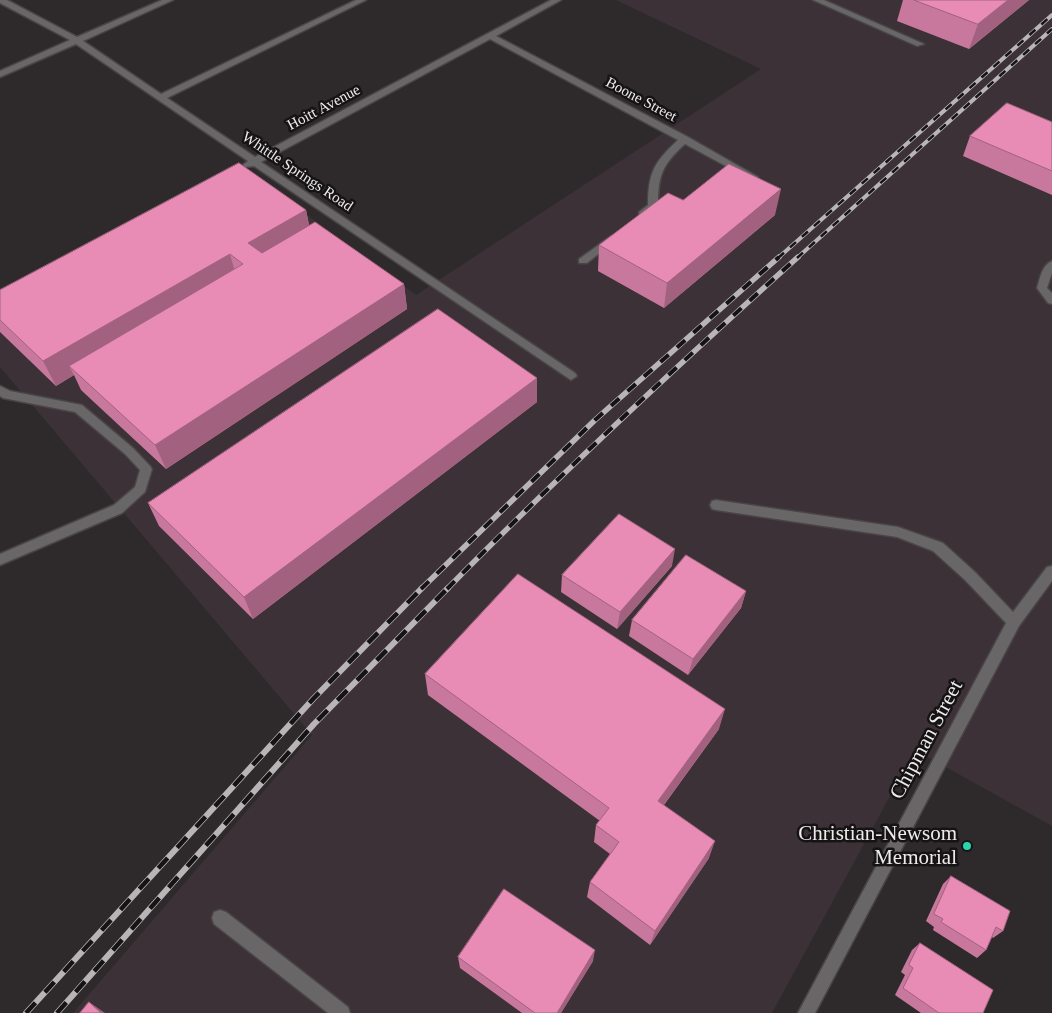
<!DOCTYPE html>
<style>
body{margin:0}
canvas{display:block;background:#2e292b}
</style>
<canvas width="1052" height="1013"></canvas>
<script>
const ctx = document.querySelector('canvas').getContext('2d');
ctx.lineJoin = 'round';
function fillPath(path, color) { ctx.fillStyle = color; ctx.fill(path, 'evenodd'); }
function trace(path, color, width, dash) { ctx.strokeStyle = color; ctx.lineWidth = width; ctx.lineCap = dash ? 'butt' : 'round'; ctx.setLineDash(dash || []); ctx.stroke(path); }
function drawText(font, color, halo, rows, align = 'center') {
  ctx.font = font + ' Georgia,serif'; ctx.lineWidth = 5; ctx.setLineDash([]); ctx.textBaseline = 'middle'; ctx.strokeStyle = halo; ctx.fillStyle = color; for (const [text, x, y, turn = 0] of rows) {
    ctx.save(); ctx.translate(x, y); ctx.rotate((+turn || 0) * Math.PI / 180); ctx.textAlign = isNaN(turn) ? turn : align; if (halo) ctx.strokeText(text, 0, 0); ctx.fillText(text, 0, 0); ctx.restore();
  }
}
fillPath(new Path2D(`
 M616,0H1052V826L915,750L772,1013H73L312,735L0,367V310L258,179L416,295L761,69Z`), '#3c3136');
const minor = new Path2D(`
 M0,0H7L77,37L162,0H173L83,41L161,94L356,0H366L167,98L255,157L551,0H561L496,36L688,137L758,177L753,180L750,179L685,144C662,165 658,175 658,206L647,216H639V212L648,205C648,173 654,162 678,140L490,39L261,162L575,373L577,376L571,380L254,166L245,167L243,165L248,161L76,44L0,77V71L70,40L0,3Z
 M813,0H824L924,44L917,46Z
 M611,236L615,237V241L587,263H579V259Z
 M1052,261V273L1047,288L1052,293V304L1048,303L1037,288C1040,278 1042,265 1052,261Z
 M0,386L10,391L82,405L133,448L150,466L152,469L145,492L122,513L0,565V554L114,505L135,487L140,470L125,454L75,412L3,398L0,396Z
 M716,500L898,527L943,543L975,572L1013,612L1047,567L1052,566V581L1019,626L815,1013H798L1006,623L965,580L933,551L897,537L716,510L712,509L710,505L712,501Z
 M220,910L226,912L348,1007L350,1013H328L214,924L212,918L214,912Z`);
trace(minor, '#494446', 3);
fillPath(minor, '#686667');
const railFar2 = new Path2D(`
 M778,258L1052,15
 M797,258L1052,29`);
const railFar1 = new Path2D(`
 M421,589L595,420L779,257
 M447,589C560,474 678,365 798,257`);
const rail = new Path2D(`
 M26,1013L314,698L422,588
 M57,1013L314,724L448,588`);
trace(railFar2, '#b9b5b7', 4);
trace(railFar1, '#b9b5b7', 5.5);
trace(rail, '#b9b5b7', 6);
trace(railFar2, '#151314', 2.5, [8]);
trace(railFar1, '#151314', 4, [11]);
trace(rail, '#151314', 4.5, [14]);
fillPath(new Path2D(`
 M903,0H1029L969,49L897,21Z
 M1052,122V195L963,156L970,136Z
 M306,210L309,225L404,284L407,309L166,469L81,390L74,375L56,386L0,332V290Z
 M775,215L664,308L598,271L599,245Z
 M537,378V402L253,619L159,526L148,503Z
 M672,566L617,629L561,592L562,575Z
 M746,591L741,608L688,675L629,636L632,620Z
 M425,674L719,729L664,805L709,858L650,945L587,897L590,882L610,854L594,842L596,825L600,821L428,695Z
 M951,876L1003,931L993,938L992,937L986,950L977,958L933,930L934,927L926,921L943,884Z
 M920,943L983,1013H921L895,995L905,975L901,972L912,950Z
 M458,957L593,961L561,1013H522L460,968Z`), '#c8789d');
fillPath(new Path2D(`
 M1008,0H1029L969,49L978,24Z
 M781,189L775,215L664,308L667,283Z
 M306,210L311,235L255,268L248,243Z
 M230,254L237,279L69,366L74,375L56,386L43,361Z
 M404,284L407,309L166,469L155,445Z
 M537,378V402L253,619L244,597Z
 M675,549L672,566L617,629L620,612Z
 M746,591L741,608L688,675L693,659Z
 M725,709L719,729L654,818L658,801Z
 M715,841L709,858L650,945L655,931Z
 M595,950L593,961L561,1013H557Z
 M89,1002L105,1013H101Z`), '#a2627f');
const building = new Path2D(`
 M914,0H1008L978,24Z
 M1007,103L1052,122V171L970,136Z
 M239,163L306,210L248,243L262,253L315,222L404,284L155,445L69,366L243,264L230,254L43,361L0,320V290Z
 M729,164L781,189L667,283L599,245L668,193L683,200Z
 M438,309L537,378L244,597L148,503Z
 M619,514L675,549L620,612L562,575Z
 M686,555L746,591L693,659L632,620Z
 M518,574L725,709L658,801L715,841L655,931L590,882L619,842L596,825L609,808L425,674Z
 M951,876L1010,911L1003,931L996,927L986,950L941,922L943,919L934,914Z
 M504,889L595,950L557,1013H535L458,957Z
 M920,943L993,990L983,1013H939L903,988L913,968L909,965Z
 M89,1002L101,1013H80Z`);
fillPath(building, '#e88cb6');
trace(building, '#a2627f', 1);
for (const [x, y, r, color] of [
 [967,846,5,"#29d5ac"]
]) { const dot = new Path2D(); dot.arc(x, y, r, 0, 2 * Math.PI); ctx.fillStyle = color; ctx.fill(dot); trace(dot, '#151314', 2); }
drawText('15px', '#eeebec', '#151314', [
 ["Boone Street",641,100,28],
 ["Hoitt Avenue",324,108,-28],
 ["Whittle Springs Road",297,172,34]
]);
drawText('21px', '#eeebec', '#151314', [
 ["Chipman Street",927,740,-62]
]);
drawText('21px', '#eeebec', '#151314', [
 ["Christian-Newsom",957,834],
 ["Memorial",957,858]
], 'right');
</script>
